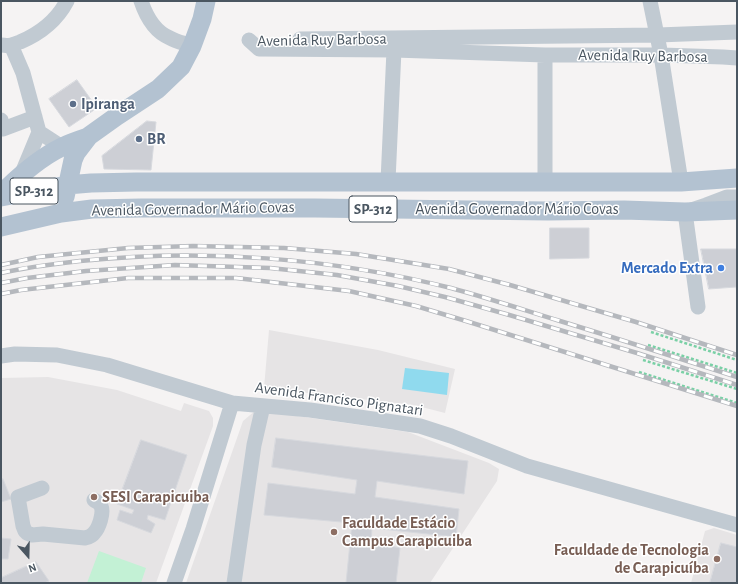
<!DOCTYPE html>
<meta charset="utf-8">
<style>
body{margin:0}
#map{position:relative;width:738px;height:584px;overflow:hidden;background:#f5f3f3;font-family:"Alegreya Sans",sans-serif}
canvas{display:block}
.frame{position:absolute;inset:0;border:2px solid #4a5661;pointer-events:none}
.north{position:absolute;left:8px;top:536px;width:40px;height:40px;-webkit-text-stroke:3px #fff;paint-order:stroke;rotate:160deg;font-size:11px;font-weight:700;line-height:16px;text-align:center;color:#4a5661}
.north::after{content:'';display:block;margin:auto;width:14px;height:18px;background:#4a5661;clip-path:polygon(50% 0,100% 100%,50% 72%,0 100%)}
</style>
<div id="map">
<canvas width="738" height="584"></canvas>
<div class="frame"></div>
<div class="north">N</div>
</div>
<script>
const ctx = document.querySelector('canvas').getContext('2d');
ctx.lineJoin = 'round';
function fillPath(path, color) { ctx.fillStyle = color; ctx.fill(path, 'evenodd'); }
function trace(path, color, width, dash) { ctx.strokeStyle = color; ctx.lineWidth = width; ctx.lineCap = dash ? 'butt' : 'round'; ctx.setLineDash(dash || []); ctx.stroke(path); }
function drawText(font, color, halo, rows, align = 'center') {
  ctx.font = font + ' "Alegreya Sans",sans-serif'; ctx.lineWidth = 3; ctx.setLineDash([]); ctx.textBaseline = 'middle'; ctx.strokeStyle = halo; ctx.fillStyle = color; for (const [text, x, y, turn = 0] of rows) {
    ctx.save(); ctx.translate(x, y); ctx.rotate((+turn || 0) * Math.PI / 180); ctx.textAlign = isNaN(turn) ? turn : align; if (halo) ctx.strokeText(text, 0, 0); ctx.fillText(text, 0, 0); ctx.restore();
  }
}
fillPath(new Path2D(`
 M269,330L378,350L455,369L445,413L414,405L264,388Z
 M48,377L117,390L181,411L184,403L209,411L213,418V426L156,583H1V378Z
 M256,410L408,432L489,463L499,469L497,481L430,583H186L243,421Z
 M714,528L737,535V583H691L705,531Z`), '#e6e4e5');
fillPath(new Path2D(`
 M99,551L146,568L141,583H87Z`), '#c3f1d5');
fillPath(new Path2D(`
 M405,368L449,373L447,395L402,389Z`), '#90daee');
const building = new Path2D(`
 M77,80L97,108L69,127L49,99Z
 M147,121L156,122L151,170L104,169L102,156Z
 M550,228H589V258L550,259Z
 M701,249H737V293L736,287L709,289Z
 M276,438L468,461L464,494L377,481L375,497L459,509L456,537L372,528L371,542L400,548L396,583H346L352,523L264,515L268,483L355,494L357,480L272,467Z
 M141,440L187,455L165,520L148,515L147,519L155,524L151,533L117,520L120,510L132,514L134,510L117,504Z
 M3,479L11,499L1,502V480Z
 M1,538L11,539L8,559H1Z
 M721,543L737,547V583H710Z
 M36,562L49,581L44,583H1V578Z`);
fillPath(building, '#cdcfd5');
trace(building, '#d7d9de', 1);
trace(new Path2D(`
 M651,332L737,360
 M648,345L737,373
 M643,360L737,389
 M639,372L737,403`), '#7ad0a6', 2.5, [3, 2]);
trace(new Path2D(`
 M141,1C146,16 155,32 170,38C177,42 184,43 192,46
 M650,1L661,55L681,182
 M300,39L658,35L737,32
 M249,40L259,49L394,50L545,55H661L723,57L737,58
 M1,45C4,45 8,46 11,45C14,45 17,43 20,42C39,34 57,20 67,1
 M11,45L23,73L39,132L22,173
 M545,55V182
 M1,120L3,129L35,117
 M39,132L62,147
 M388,181L394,50
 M698,307L685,212L706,205L727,197H737
 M1,356L15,354L57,355L107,365L232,403L310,410L380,420L420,426L451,436L527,466L737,525
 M42,488L18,497L23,526L25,531L27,533L32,535L43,534L85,538C89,537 92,536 94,533C99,528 104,513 101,506C100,503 97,502 94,500
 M174,583L193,529L232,403
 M234,583L254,445L263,406`), '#c1cad2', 15);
trace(new Path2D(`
 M1,194C19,176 39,158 62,147C70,143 79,140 88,137
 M1,197L67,185L91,183L136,182H681L737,178
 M65,197L73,160L76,153L89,136L117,116L158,89L181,67L192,46L202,19L206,1
 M1,227L61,213L92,209L141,208H315L548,211L624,210L685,212L737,210`), '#b3c2d1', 19);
const rail = new Path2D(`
 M1,265L38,257L128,248L193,246L284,248L356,254L449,269L510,285L636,322L737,355
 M1,273C27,267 53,264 80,261C203,248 331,258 451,288C488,298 524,310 560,321C619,339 678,358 737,377
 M1,283L27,278L86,271L175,265L270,268L337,275L398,286L445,297L506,314L637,353L737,385
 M1,294L21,290L128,278H236L349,291L416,306L466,321L737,406`);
trace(rail, '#b5b8bd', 4.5);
trace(rail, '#fff', 3, [9]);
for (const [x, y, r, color] of [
 [73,104,4,"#5c6f8a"],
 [139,139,4,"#5c6f8a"],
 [721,268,4,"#3f7fe0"],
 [94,497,4,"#8d6e63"],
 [334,532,4,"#8d6e63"],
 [717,559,4,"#8d6e63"]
]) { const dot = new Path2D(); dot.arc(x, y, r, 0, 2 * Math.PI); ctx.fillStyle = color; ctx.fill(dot); trace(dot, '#fff', 1.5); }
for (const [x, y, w] of [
 [34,191,48],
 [373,209,48]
]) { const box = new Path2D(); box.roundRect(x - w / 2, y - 13, w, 26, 3); ctx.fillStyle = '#fff'; ctx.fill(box); trace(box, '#4a5661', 1); }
drawText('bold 15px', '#4a5661', null, [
 ["SP-312",34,191],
 ["SP-312",373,209]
]);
drawText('16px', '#4a5661', '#fff', [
 ["Avenida Ruy Barbosa",322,40,-1],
 ["Avenida Ruy Barbosa",643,56,1],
 ["Avenida Governador Mário Covas",193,209,-1],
 ["Avenida Governador Mário Covas",517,209],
 ["Avenida Francisco Pignatari",339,399,8]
]);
drawText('bold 16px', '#4e5e75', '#fff', [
 ["Ipiranga",81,104],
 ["BR",147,139]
], 'left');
drawText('bold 16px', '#366cbe', '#fff', [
 ["Mercado Extra",713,268]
], 'right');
drawText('bold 16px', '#785e54', '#fff', [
 ["SESI Carapicuiba",102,497],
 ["Faculdade Estácio",342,523],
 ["Campus Carapicuiba",342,541],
 ["Faculdade de Tecnologia",709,550,"right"],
 ["de Carapicuíba",709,568,"right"]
], 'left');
</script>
